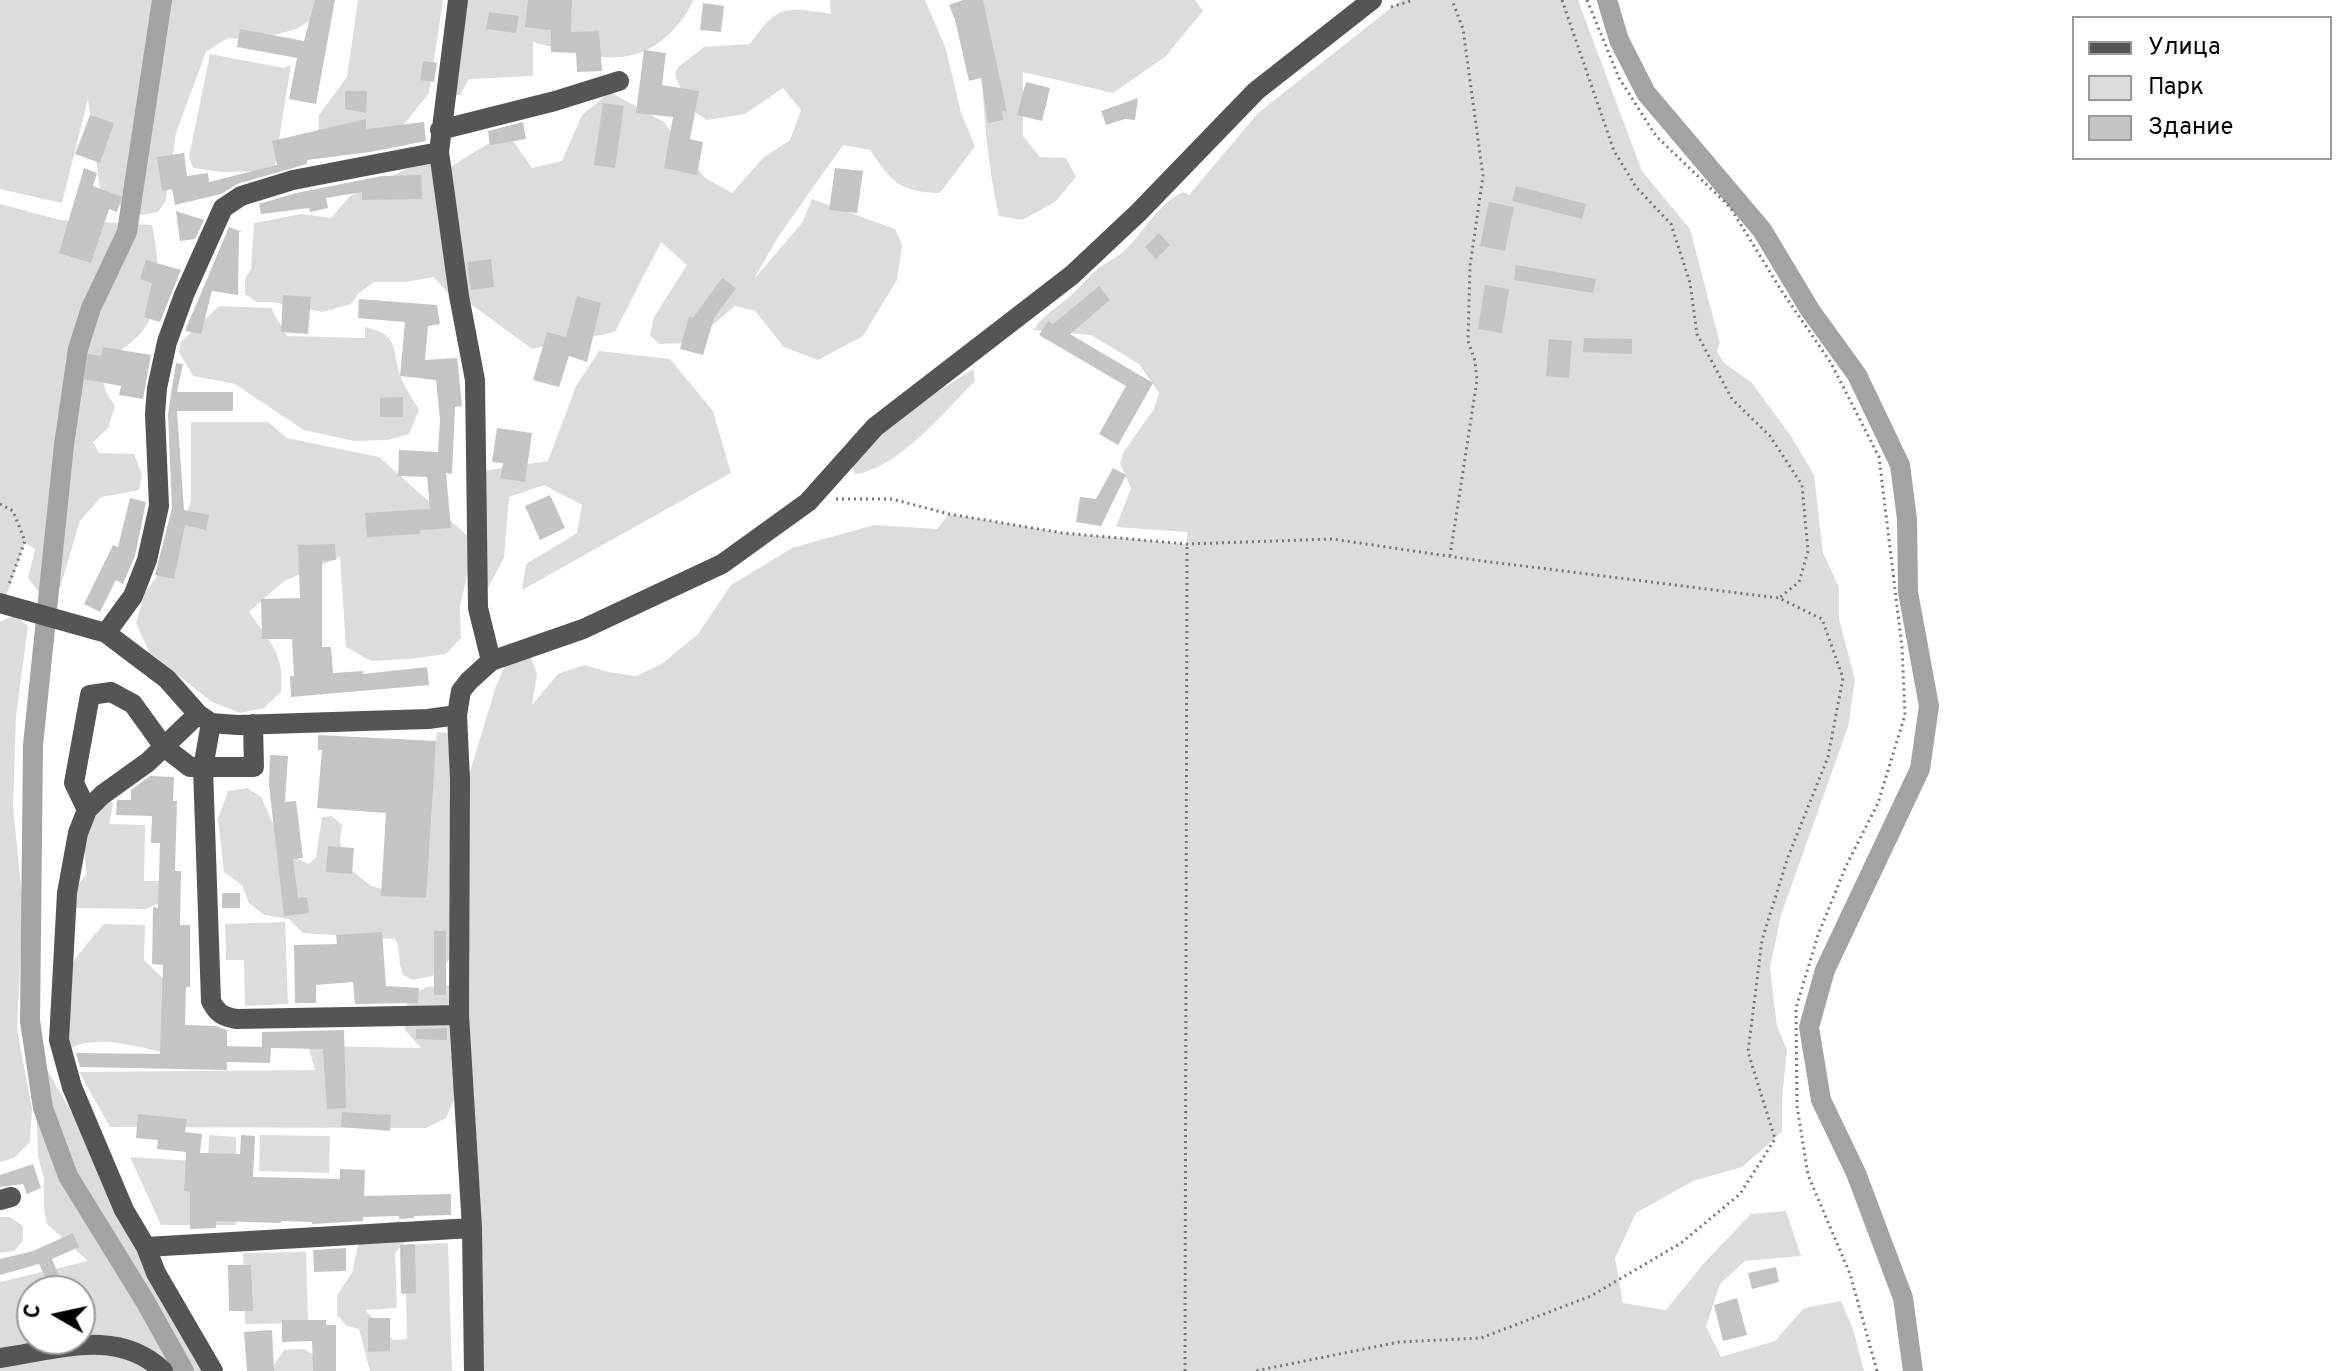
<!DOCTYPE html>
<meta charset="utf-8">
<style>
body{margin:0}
#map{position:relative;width:2348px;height:1371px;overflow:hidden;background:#fff;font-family:Overpass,sans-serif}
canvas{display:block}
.legend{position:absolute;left:2072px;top:16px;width:260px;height:144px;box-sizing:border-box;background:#fff;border:2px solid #999;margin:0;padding:10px 14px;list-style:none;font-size:24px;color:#000}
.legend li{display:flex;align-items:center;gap:16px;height:40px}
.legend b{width:40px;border:2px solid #999}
.north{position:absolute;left:16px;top:1275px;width:80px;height:80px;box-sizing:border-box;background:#fff;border:2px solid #999;border-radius:50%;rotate:279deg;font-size:22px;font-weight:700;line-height:32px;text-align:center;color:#000}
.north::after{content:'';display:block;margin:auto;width:28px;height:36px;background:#000;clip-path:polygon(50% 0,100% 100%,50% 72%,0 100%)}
</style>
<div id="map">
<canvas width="2348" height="1371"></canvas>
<ul class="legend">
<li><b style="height:10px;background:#555"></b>Улица</li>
<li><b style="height:22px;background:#dcdcdc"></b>Парк</li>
<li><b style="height:22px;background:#c4c4c4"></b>Здание</li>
</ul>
<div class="north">С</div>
</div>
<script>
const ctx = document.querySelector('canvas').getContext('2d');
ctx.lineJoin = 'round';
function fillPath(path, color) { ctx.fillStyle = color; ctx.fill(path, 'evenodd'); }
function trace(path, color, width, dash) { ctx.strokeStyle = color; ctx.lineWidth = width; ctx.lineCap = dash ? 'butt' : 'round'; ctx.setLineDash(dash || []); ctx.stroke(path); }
fillPath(new Path2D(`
 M0,0H328L325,10L297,29L255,40L228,38L206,52L176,133L166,200L158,212L142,215L101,197L88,99L62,203L0,189Z
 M358,0H443L429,93L389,143L318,135L319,115L347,77Z
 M465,0H693C688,13 682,20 673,30C632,74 584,55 533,42V76L469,79L460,95H453Z
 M830,0H925L946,49L961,113L975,146L940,193C899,192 892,182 870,150L843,145L778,237L754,279L802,223L812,199L895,229L902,245L897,280L863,336L818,360L784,347L755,311L735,306L691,343L659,344L650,335L654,317L687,265L661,242L615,332L532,349L464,299L447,169L507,132L532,168L562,161L582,115L610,92L664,122L705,178L732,193L764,157L790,140L801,110L783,88L745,114L707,120L687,107L675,74L678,67L704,47L750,44C778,4 785,7 831,14Z
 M978,0H1195L1203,11L1165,57L1113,93L1023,72V136L1040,157L1066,158L1076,177L1055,202L1022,220L999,216C983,145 982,72 978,0Z
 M1401,0H1578L1642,171L1690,229L1720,343L1717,351L1724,363L1751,382L1791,436L1814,475L1823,553L1839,587V619L1855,680L1848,727L1781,915L1770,968L1777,1026L1787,1050L1782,1099V1132L1742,1167L1693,1181L1636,1213L1615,1258L1623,1303L1666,1310L1704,1263L1751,1214L1786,1211L1801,1256L1745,1261L1720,1284L1706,1327L1721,1357L1775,1341L1804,1308L1841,1301L1853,1329L1864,1371H465L463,795L496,686L508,658L530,655L537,674L532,705L558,674L584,665L608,672L636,676L663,663L698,634L731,585L792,548L874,525L937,529L949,514L1063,533L1187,544V532L1116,527L1131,488L1120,464L1123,453L1154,409L1159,393L1139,364L1091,335L1033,330C1044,315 1056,308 1069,297C1079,289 1087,278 1096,270C1105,262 1115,260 1126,249C1146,229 1157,205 1183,192L1189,195L1258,113Z
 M210,54L284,68L291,65L274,171L222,172L193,168L189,157Z
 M434,156L454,300L434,277L406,282H374L358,294L351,304L323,312L272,302H257L245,294V279L251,269L254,223L301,214L331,218L350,196Z
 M0,204L60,220L152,225C159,256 164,311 139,335C127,347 112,357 99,368L106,392L115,406L108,428L93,442L99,453L134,454L142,475L139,490L101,497L80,521L60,588L39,592L28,578L35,549L25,543L5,599L0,598Z
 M219,306L271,308L287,336L365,338V327C400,335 391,347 400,375C404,387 413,399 419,410L409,434L387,440L354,441L304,430L235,384L193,376L179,352L181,342Z
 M599,351L670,359L713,411L731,473L522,590L526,564L577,533L582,505L544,485L509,497L504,558L488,588L477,583L483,471L548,461L576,386Z
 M973,369L975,381C945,411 898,469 855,474L852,466L860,450L925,400Z
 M191,422H268L287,438L379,457L470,538L471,558L460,607L461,638L446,654L409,659L371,661L346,647L340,557L284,581L249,612C270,642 285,654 281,692L264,708L240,713L212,702L149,652L136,623L145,592L168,562L191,501Z
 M15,615L28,626L16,716L13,806L23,907L17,1029L32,1109L30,1142L14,1158L0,1162V622Z
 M437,732L448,733L455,741L453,952L441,974L413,980L403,975C397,961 402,951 395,939L303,933L289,919L264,915L249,903L242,885L224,872L218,819L228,791L247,788L261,797L287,854L309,864L316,857L322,817L332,816L342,825L340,840L344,864L371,886L418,898Z
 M109,798L113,804L109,824L145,825L144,881H164L162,902L146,909L74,908V890L87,874C82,841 84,822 109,798Z
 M285,922L288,1004L245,1006L244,960H226L225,924Z
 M104,924L145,925L144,960L169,984L171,1053C142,1049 115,1038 85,1043C77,1044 70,1050 61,1052L53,1047C42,995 71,962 104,924Z
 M453,985L454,1100L446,1118L426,1128L110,1127L79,1072L315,1070L309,1048L313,1046L421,1048L405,1030L404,1009L413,994L427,987Z
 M30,1057L42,1061L77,1122L205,1371H0V1356L80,1339V1291H32V1339H54L0,1349V1282L88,1261L47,1224L44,1209V1179L38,1156L37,1123L27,1060Z
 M209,1135L236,1137V1225H161L130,1157L208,1162Z
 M260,1135L330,1136L329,1173L259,1171Z
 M0,1217H10L23,1226V1241L14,1251L0,1253Z
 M399,1221L407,1223L410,1237L395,1253L397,1308L365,1310L393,1340L407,1339L405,1245L448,1243L452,1371H370L359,1329L347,1326L337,1315V1295L352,1273L358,1245L384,1223Z
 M306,1252L308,1323L245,1324L243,1253Z
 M304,1349L324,1362L323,1371H270L284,1350Z`), '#dcdcdc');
trace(new Path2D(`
 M162,0L127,232L91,308L78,349L64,445L33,745L30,1021L43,1108L68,1176L145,1301L184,1371
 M1607,0L1619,40L1646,93L1762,230L1810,310L1857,375L1900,465L1907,519L1908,592L1929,706L1920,769L1825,970L1809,1027L1821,1100L1856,1173L1903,1298L1913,1371`), '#a3a3a3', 20);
fillPath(new Path2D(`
 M315,0H335L316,104L289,99L297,58L237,47L240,29L304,41Z
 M528,0H572L571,32L599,31L602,71L577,72L576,53L551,52V30L525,27Z
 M963,0H983L1007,112L1002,111L1003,120L988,123L981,78L969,81L955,20L949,5Z
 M703,3L724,6L721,32L700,30Z
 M489,12L519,16L516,33L486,29Z
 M644,50L666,53L662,85L699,91L690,139L703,142L697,175L664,168L673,117L636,113Z
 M423,61L437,63L434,82L420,80Z
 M1026,82L1050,88L1042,121L1017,115Z
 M345,91H367L366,113L345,109Z
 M1138,98L1135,120L1125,119L1106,125L1101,111Z
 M603,103L624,106L615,168L594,165Z
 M90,115L114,123L100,163L75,154Z
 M366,119V129L424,122L426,141L370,152L307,160V164L237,184L221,194L175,205L172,189L162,191L157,157L184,153L187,176L208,173L209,182L277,165L272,141Z
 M523,122L526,139L490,145L488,131Z
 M84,168L97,173L93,186L122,197L117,212L109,209L91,263L59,253Z
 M835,168L863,171L857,213L829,210Z
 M421,175L422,199L362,200V192L326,198L328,208L310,212L309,208L261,214L259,204L296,193L382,176Z
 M1516,186L1586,204L1582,219L1512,201Z
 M1489,202L1514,207L1505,251L1480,246Z
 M176,211L204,220L195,239L180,241Z
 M229,227L242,232H239L238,295L212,291L201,334L185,331Z
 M1159,233L1170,245L1156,259L1145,247Z
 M491,259L494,287L471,290L467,262Z
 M146,260L181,270L160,322L144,317L152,283L140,279Z
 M1516,265L1596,279L1593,293L1514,280Z
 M722,278L736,288L714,318L703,355L680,349L689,317L693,318Z
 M1485,285L1509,289L1502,333L1478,329Z
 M1099,286L1110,300L1070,334L1153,383L1118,445L1099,434L1126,386L1039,335L1048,321L1053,324Z
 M283,295L311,297L308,334L281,332Z
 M577,296L601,303L587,362L569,356L559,387L533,380L547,332L566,337Z
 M359,299L437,305L440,324L428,326L425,360L457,358L462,406L455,407L452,474L446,473L451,528L420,530V534L367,537L365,513L430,509L427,477L398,476L399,450L438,452L440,420L436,380L400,376L405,322L358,318Z
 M1584,338L1632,339V354L1583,352Z
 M1549,339L1572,341L1569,378L1546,376Z
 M103,347L151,355L143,399L119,395L121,386L83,379L88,354L101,356Z
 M176,363L183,364L177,392H233V411H177L184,510L209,515L206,530L185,525L174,579L155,575L172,508L168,414Z
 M403,397V417H380V398Z
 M497,428L532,433L525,482L500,478L503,463L492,462Z
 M1113,468L1126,475L1101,526L1076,522L1080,497L1096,499Z
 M550,495L565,528L540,540L525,506Z
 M130,498L146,502L135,556L123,584L116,580L100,612L84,604L113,545L118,547Z
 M335,544L336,560L322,561V647H331L333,673L363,671V674L427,667L429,685L291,697L290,676H294L292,639H262L261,599L300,598L298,545Z
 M318,735L436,741L426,898L381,896L386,813L317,808L322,750H318Z
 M270,755L288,756L285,802L296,801L303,858L293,859L298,898L307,897L309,913L284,916L269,785Z
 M150,776L174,777L173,801H177L175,871H181L180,925H190V987H186L185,1025L216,1026L227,1030V1046L262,1047V1032L344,1030L346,1108L327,1109L323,1049L271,1048L270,1063L227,1062V1070L80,1067L76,1053L160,1054L163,965L152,964L153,907L158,908L160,843H151L152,816L116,815L117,800H131V790Z
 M328,846L354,848L352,874L326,872Z
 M222,893H240V908H222Z
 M434,931H446V995H434Z
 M382,932L386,986L419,988L418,1003L355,1004L353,982L316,985V1003H295L294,945L337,944L336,935Z
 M447,1028V1040L416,1039V1029Z
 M342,1112L391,1115L390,1131L341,1127Z
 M138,1114L187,1119L185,1132L202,1134L200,1153L240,1154L241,1135L255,1136L253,1177L340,1179V1169L365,1170L364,1196L451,1194V1215L414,1216V1218L399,1219V1216L363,1217V1221L312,1224V1222L281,1221V1223L216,1221V1228L190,1229V1192L184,1191L186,1152L157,1149L158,1140L136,1138Z
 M33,1164L41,1188L27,1194L23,1184L0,1187V1175Z
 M73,1233L79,1247L52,1259L63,1285L51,1290L39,1264L0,1275V1259L33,1251Z
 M415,1244L416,1293L401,1294L400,1245Z
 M346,1248V1271L314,1272L313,1250Z
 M228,1265H251L253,1311H229Z
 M1776,1267L1779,1282L1752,1289L1748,1273Z
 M1737,1298L1747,1335L1723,1341L1714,1305Z
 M368,1318H390V1351L368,1352Z
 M282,1320H326V1325H336V1371H313L312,1341L282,1342Z
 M272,1330L274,1371H247L244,1332Z`), '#c4c4c4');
trace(new Path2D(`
 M1562,0L1614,151L1636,187L1671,224L1690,283L1697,334L1732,399L1770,436L1802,485L1808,551L1799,582L1779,598
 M1587,0L1619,78L1656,136L1730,207L1781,290L1831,363L1879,457L1902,647L1905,715L1878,803L1846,866L1818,935L1796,1008L1797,1106L1808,1175L1850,1274L1877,1371
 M1391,7L1414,0
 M836,499H892L949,514L1063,533L1187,544L1332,539L1475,560L1779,598L1822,619L1843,678L1828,757L1788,857L1762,940L1748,1052L1775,1139L1740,1194L1681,1243L1591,1296L1481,1338L1399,1342L1255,1371
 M0,504L13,511L25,541L8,587
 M1450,556L1477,380L1475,361L1468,341L1470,266L1483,176L1463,29L1452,0
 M1185,1371L1187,544`), '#777', 3, [2, 4]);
trace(new Path2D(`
 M458,0L439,152L459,296L475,380L478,608L491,661L469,681L461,691L457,715L460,779L459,1015L472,1228L474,1371
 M440,130L555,101L619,81
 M0,603L106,633L167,679L198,714L211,723L237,725L428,719L457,715
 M106,633L133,596L147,560L159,506L155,414L157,388L167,342L184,295L223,208L241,196L293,180L439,152
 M491,661L583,629L722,564L808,502L875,427L1072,275L1139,212L1256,91L1372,0
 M198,714L148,762L102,795L87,810L78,833L67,893L59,1040L72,1087L124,1210L146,1247L156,1273L213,1371
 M211,723L203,768L211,1001C217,1013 223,1017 237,1019L459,1015
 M87,810L74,783L90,695L111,692L133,704L164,747L190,767H254L253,724
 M0,1200L11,1197
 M146,1247L472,1228
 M0,1358C56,1350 118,1327 163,1371`), '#555', 20);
</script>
